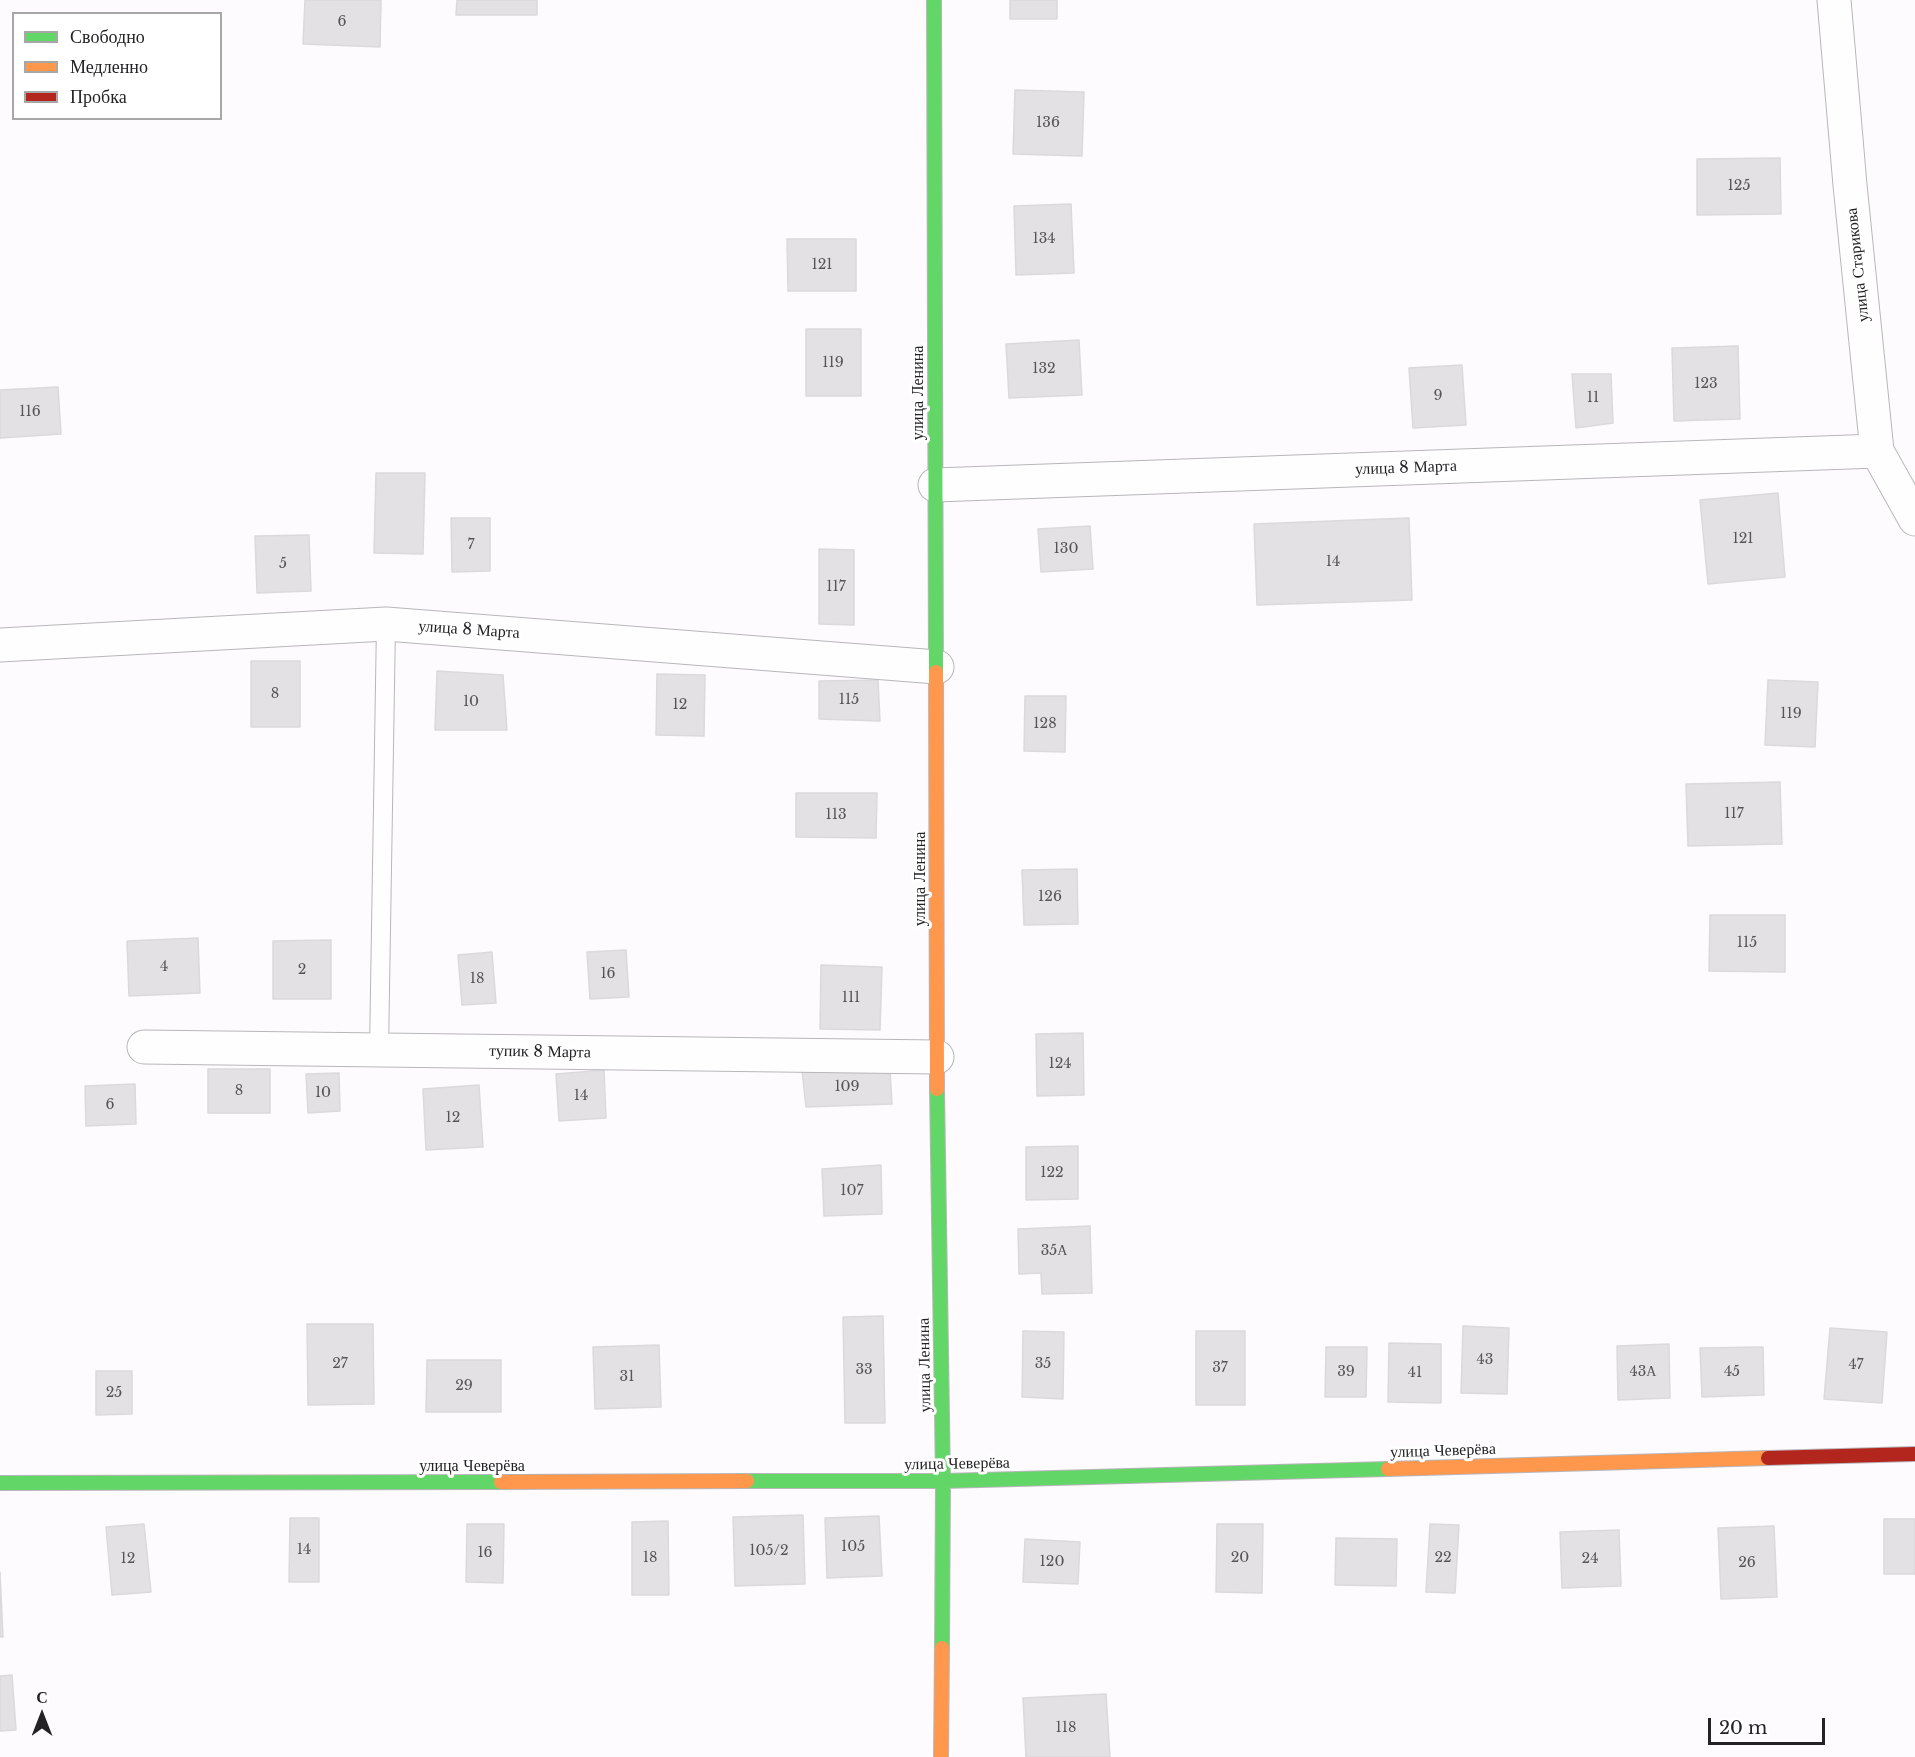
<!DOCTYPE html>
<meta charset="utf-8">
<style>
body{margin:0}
#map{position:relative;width:1915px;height:1757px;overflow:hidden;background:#fdfbfe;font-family:"Libre Baskerville",serif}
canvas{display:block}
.legend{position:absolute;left:12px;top:12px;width:210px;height:108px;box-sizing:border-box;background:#fff;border:2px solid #a7a7a8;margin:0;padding:8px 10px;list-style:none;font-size:18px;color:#242225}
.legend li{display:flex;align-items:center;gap:12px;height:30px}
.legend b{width:30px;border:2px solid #a7a7a8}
.north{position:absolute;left:12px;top:1685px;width:60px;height:60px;-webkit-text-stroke:4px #fff;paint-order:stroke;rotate:0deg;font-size:16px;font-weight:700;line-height:24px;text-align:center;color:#242225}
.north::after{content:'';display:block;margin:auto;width:21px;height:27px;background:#242225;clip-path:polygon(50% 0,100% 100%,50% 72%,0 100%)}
.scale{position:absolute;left:1708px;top:1718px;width:117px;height:27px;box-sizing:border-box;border:3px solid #242225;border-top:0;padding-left:8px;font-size:18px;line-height:21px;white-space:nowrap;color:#242225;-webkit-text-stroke:4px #fff;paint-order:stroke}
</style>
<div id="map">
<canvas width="1915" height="1757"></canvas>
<ul class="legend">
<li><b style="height:8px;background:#63d668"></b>Свободно</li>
<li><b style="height:8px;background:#ff974d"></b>Медленно</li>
<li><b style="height:8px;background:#b3261e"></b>Пробка</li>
</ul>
<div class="north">С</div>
<div class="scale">20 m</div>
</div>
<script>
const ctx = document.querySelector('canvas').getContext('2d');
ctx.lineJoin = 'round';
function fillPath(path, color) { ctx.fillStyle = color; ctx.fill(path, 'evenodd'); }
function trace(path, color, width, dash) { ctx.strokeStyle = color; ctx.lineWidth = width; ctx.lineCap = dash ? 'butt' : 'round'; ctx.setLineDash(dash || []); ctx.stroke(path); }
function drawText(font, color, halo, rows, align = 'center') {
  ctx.font = font + ' "Libre Baskerville",serif'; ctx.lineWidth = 6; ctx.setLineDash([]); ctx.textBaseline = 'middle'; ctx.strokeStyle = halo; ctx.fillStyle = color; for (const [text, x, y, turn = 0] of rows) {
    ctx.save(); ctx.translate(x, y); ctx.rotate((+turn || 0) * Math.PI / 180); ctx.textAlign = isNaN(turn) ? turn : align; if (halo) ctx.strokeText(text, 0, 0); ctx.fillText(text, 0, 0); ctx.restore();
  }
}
const building = new Path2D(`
 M305,0H381L380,47L303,44Z
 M457,0H537V15H456Z
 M1010,0H1057V19H1010Z
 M1015,90L1084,92L1082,156L1013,154Z
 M1780,158L1781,214L1697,215V159Z
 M1071,204L1074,273L1016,275L1014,206Z
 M787,239H856V291H788Z
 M806,329H861V396H806Z
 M1079,340L1082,395L1009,398L1006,344Z
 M1738,346L1740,419L1674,421L1672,348Z
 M1462,365L1466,425L1413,428L1409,368Z
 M1572,374H1611L1613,423L1576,428Z
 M58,387L61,434L0,438V390Z
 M376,473H425L423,554L374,553Z
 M1778,493L1785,577L1708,584L1700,500Z
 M451,518H490V571L452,572Z
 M1409,518L1412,600L1257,605L1254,524Z
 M1090,526L1093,569L1041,572L1038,529Z
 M309,535L311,591L257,593L255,536Z
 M819,549L854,550V625L819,624Z
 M251,661H300V727H251Z
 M437,671L503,675L507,730H435Z
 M657,674L705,675L704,736L656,735Z
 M878,680L880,721L819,719V681Z
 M1768,680L1818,682L1815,747L1765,745Z
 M1025,696H1066L1065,752L1024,751Z
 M1780,782L1782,844L1688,846L1686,784Z
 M796,793H877L876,838L796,837Z
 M1077,869L1078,924L1024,925L1022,870Z
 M1710,915H1785V972L1709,971Z
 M198,938L200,993L129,996L127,941Z
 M331,940V999H273V941Z
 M626,950L629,997L590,999L587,952Z
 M492,952L496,1003L462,1005L458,955Z
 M821,965L882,967L880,1030L820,1029Z
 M1083,1033L1084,1095L1037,1096L1036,1034Z
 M208,1069H270V1113H208Z
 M604,1070L606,1118L559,1121L556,1074Z
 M802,1070H890L892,1104L806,1107Z
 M339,1073L340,1111L308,1113L306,1074Z
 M135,1084L136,1124L86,1126L85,1086Z
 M479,1085L483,1147L426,1150L423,1089Z
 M1078,1146V1199L1026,1200V1147Z
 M881,1165L882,1214L824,1216L822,1169Z
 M1090,1226L1092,1293L1042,1294L1041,1273L1019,1274L1018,1229Z
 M883,1316L885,1423H845L843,1317Z
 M307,1324H373L374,1404L308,1405Z
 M1463,1326L1509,1328L1507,1394L1461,1393Z
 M1830,1328L1887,1332L1882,1403L1824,1399Z
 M1023,1331L1064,1332L1063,1399L1022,1397Z
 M1196,1331H1245V1405H1196Z
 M1389,1343L1441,1344V1403L1388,1402Z
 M1669,1344L1670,1398L1618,1400L1617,1346Z
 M659,1345L661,1407L595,1409L593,1347Z
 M1326,1347H1367L1366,1397H1325Z
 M1763,1347L1764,1395L1702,1397L1700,1348Z
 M427,1360H501V1412H426Z
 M96,1371H132V1414L96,1415Z
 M803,1515L805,1584L735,1586L733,1517Z
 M879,1516L882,1576L827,1578L825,1518Z
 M290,1518H319V1582H289Z
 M1884,1519H1915V1574H1884Z
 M668,1521L669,1595H632V1522Z
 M144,1524L151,1592L112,1595L106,1527Z
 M467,1524H504L503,1583L466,1582Z
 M1217,1524H1263L1262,1593L1216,1592Z
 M1430,1524L1459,1525L1455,1593L1426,1592Z
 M1774,1526L1777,1597L1721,1599L1718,1528Z
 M1619,1530L1621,1586L1562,1588L1560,1532Z
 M1336,1538L1397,1539L1396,1586L1335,1585Z
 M1025,1539L1080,1542L1078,1584L1023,1582Z
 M0,1572L3,1637H0Z
 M12,1675L16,1730L0,1731V1676Z
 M1106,1694L1110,1757H1026L1023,1698Z`);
fillPath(building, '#e3e1e4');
trace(building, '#dbd9dc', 1.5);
const lane = new Path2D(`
 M379,1050L386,624`);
const street = new Path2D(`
 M1834,0L1850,185L1877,451L1915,519
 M935,485L1877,451
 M0,645L386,624L937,667
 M144,1047L937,1057`);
const fast = new Path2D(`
 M934,0L936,672
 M937,1089L943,1481L942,1648
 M747,1481H943L1388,1469
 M0,1483L501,1482`);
const slow = new Path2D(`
 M936,672L937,1089
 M1388,1469L1768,1458
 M501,1482L747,1481
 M941,1757L942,1648`);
const jam = new Path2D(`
 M1768,1458L1915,1454`);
trace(lane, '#b8b6b9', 20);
trace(street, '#b8b6b9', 35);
trace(fast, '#b8b6b9', 16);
trace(slow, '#b8b6b9', 16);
trace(jam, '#b8b6b9', 16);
trace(lane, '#fffeff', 18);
trace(street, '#fffeff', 33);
trace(fast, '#63d668', 14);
trace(slow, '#ff974d', 14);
trace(jam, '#b3261e', 14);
drawText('14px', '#565457', null, [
 ["6",342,22],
 ["136",1048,123],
 ["125",1739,186],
 ["134",1044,239],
 ["121",822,265],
 ["119",833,363],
 ["132",1044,369],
 ["123",1706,384],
 ["9",1438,396],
 ["11",1593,398],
 ["116",30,412],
 ["121",1743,539],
 ["7",471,545],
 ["130",1066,549],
 ["14",1333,562],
 ["5",283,564],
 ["117",836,587],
 ["8",275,694],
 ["115",849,700],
 ["10",471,702],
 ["12",680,705],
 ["119",1791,714],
 ["128",1045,724],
 ["117",1734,814],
 ["113",836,815],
 ["126",1050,897],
 ["115",1747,943],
 ["4",164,967],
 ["2",302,970],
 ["16",608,974],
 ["18",477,979],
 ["111",851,998],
 ["124",1060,1064],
 ["109",847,1087],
 ["8",239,1091],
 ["10",323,1093],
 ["14",581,1096],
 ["6",110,1105],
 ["12",453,1118],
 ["122",1052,1173],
 ["107",852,1191],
 ["35А",1054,1251],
 ["43",1485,1360],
 ["27",340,1364],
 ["35",1043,1364],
 ["47",1856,1365],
 ["37",1220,1368],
 ["33",864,1370],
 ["39",1346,1372],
 ["43А",1643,1372],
 ["45",1732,1372],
 ["41",1415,1373],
 ["31",627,1377],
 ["29",464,1386],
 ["25",114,1393],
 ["105",853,1547],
 ["14",304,1550],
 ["105/2",769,1551],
 ["16",485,1553],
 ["18",650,1558],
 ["20",1240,1558],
 ["22",1443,1558],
 ["12",128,1559],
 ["24",1590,1559],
 ["120",1052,1562],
 ["26",1747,1563],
 ["118",1066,1728]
]);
drawText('16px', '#242225', '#fff', [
 ["улица Старикова",1858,265,-96],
 ["улица Ленина",918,393,-90],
 ["улица 8 Марта",1406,468,-2],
 ["улица 8 Марта",469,630,4],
 ["улица Ленина",920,879,-90],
 ["тупик 8 Марта",540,1052,1],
 ["улица Ленина",925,1365,-91],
 ["улица Чеверёва",1443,1451,-2],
 ["улица Чеверёва",957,1464,-1],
 ["улица Чеверёва",472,1466]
]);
</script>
